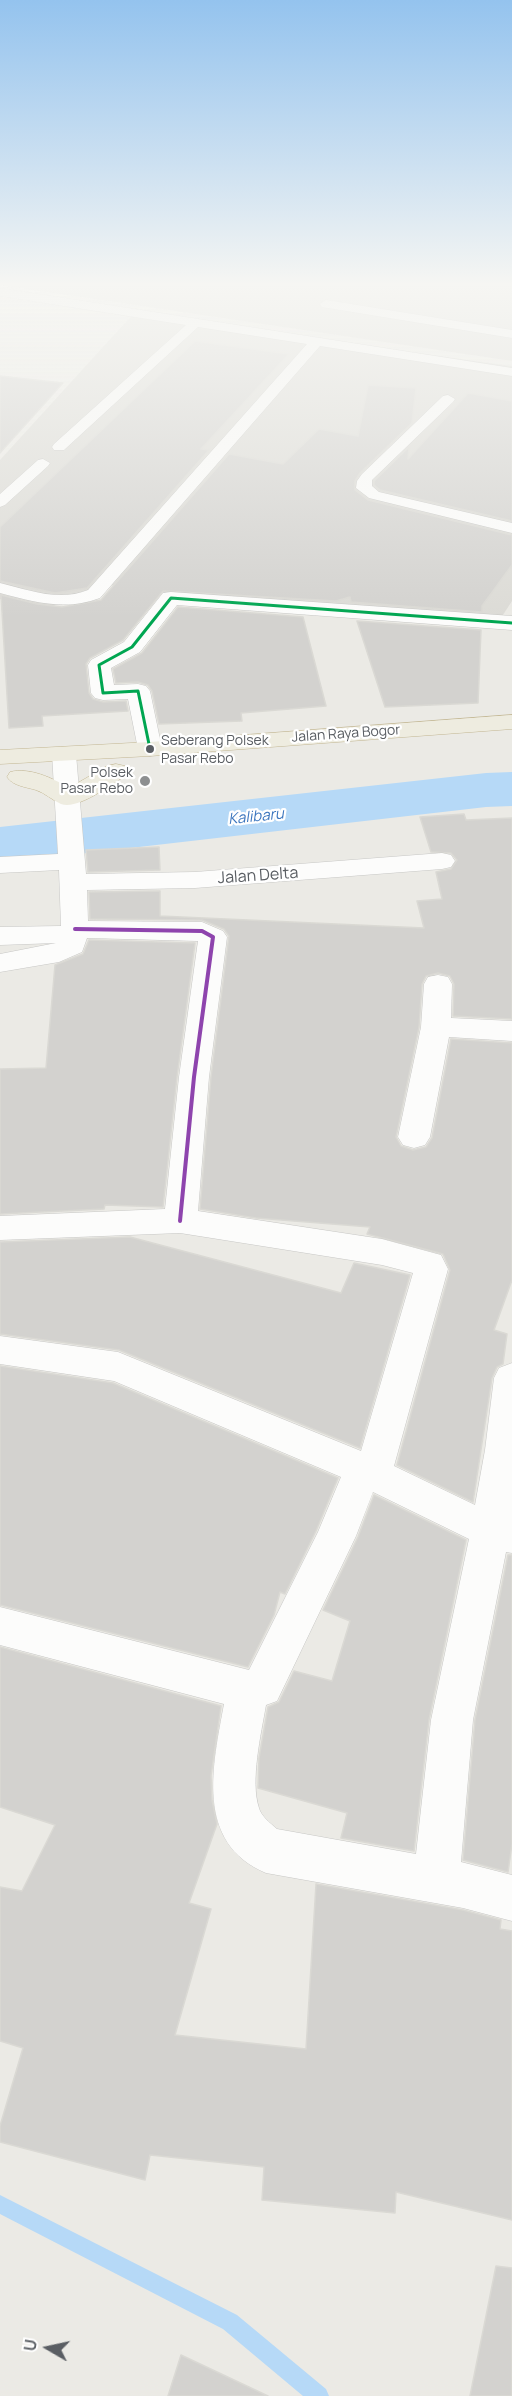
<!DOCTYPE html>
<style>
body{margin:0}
#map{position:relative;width:512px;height:2396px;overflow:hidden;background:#ebeae5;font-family:Manrope,sans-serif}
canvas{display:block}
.north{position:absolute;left:18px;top:2318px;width:60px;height:60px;-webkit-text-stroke:4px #fff;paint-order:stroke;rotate:279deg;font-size:16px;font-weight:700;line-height:24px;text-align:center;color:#5a5e63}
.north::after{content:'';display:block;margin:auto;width:21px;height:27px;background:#5a5e63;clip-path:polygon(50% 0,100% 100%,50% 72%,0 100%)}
</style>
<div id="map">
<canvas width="512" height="2396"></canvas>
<div class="north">U</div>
</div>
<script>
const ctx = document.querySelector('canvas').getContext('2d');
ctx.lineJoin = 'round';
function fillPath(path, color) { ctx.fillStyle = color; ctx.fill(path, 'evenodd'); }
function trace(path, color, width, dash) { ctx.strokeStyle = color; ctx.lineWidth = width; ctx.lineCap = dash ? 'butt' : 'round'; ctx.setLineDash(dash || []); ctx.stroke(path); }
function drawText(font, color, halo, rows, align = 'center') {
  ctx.font = font + ' Manrope,sans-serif'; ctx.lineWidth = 4.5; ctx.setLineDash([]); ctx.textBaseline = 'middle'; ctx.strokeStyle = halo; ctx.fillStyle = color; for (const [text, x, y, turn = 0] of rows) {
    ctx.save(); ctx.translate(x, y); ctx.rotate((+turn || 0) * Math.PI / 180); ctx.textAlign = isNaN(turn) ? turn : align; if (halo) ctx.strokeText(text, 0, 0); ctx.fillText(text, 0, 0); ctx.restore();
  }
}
fillPath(new Path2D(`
 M0,283H512V361L0,285Z
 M133,314L512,366V601L501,618L314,609L109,585L48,608L0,599V460Z`), '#dcdbd6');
fillPath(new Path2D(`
 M0,2195L237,2315L326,2389L329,2396H303L223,2329L0,2214Z`), '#b6d9f7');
fillPath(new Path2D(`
 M512,772V806L486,807L0,863V827L486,773Z`), '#b6d9f7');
const building = new Path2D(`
 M195,341L289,354L201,449L209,450L87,588L55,593L0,581V527Z
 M0,376L63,383L0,453Z
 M368,385L416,388L412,423L360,473L355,481V490L368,500L512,535V565L482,606V612L351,602L350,597L336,601L163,591L123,640L90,658L86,664L89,693L93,699L103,702L126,701L128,711L42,716L43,726L9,728L1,595L37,604L62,607L101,600L229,454L283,464L319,429L358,436Z
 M468,393L512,401V521L380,490L374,485V481L409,447L408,459Z
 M178,607L303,617L326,706L241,713L242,721L159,724L152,691L148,685L138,682L116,683L113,669L142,653Z
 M357,621L481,630L478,703L385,707Z
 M464,814L466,820L512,818V1019L453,1016L454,984L450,976L438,973L426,976L422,984L419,1027L396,1137L401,1146L413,1150L426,1147L432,1138L451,1039L512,1043V1280L494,1330L507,1334L503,1364L497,1367L492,1378L473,1502L397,1465L450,1270L443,1254L367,1234L370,1227L256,1218L200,1209L211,1077L229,936L224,929L202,920L90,919L89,892L160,891V916L424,928L417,901L442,899L436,872L451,869L457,860L451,853L431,852L420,817Z
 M159,847L160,870L88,872L86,850Z
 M89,940L195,943L177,1077L163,1207L105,1205L104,1209L0,1214V1069L46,1068L55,965L83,954Z
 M130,1237L341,1293L354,1263L410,1275L360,1448L119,1350L0,1334V1242Z
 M0,1366L113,1383L338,1478L316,1531L285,1594L280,1592L274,1615L248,1667L0,1605Z
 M374,1495L466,1540L429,1720L414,1851L341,1838L347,1813L258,1788L259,1758L268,1707L279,1702L294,1671L332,1681L350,1621L323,1610L358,1537Z
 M508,1555H512V1844L508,1872L463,1860L475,1720Z
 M0,1647L221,1706L211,1776L212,1800L217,1824L189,1903L211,1909L175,2035L306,2049L316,1884L463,1910L501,1920L500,1929L512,1931V2220L396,2192L395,2213L262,2200L264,2167L150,2155L145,2180L0,2142V2126L23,2048L0,2041V1887L22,1891L55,1825L0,1807Z
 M496,2266L512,2268V2396H470Z
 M181,2355L268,2396H168Z`);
fillPath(building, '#d3d2cf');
trace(building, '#dad9d4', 1.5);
const lane = new Path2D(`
 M0,288L512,368V376L320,346L100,598C65,611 35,602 0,593V583C29,590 59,602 88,590L307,344L198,327L64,450H54L52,447L54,444L186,325L0,296Z
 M326,300L512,330V338L322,307L320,304Z
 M448,395L455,399L453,402L372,480V486L379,492L512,523V533L369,498L356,488L357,481L362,474L443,396Z
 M43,459L50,463L48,466L5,505L0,507V494L38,460Z`);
const street = new Path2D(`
 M171,592L512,616V630L177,605L140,652L111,668L114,685L138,684L146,686L150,691L162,749L159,754L150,756L141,754L138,749L128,699L103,700L95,698L91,693L88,665L91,660L124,642L163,593Z
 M64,747L73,749L76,754L86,874L195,872L442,853L451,855L455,861L451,867L442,869L195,888L87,890L88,921L202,922L223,931L227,937L209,1077L198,1211L382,1239L441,1255L448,1269L394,1466L475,1505L485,1450L494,1378L499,1368L512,1363V1553L506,1552L473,1720L461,1862L512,1875V1921L463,1908L266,1873C194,1843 213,1764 224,1704L0,1645V1607L249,1670L318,1532L341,1477L114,1381L0,1364V1336L118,1352L361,1451L413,1273L382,1265L180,1233L0,1240V1216L165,1209L179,1077L198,941L87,938L82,952L59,962L0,972V954L56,943L0,945V927L61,926L59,870L0,873V857L58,854L52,754L55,749ZM373,1492L469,1539L431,1720L416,1854L277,1829C270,1823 261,1816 259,1808C250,1781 261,1734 266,1705L277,1701L356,1536Z
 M438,975L448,977L452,984L451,1018L512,1021V1041L449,1037L430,1137L425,1145L414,1148L403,1145L398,1137L421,1027L424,984L428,977Z`);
const highway = new Path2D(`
 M512,715V729L150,756L0,764V750L150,742Z
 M116,764L125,766L128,771L125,776C110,785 78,810 61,804C52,800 45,793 36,790C26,787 13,786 7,777L10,772C29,767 53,778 69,788L107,766Z`);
trace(lane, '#c7c7c5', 1);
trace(street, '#c7c7c5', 1);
trace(highway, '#c2b692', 1);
fillPath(lane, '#fcfcfb');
fillPath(street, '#fcfcfb');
fillPath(highway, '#eeece0');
trace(new Path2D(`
 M150,749L138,691L103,693L99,665L132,647L171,598L512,623`), '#00a651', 3);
trace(new Path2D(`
 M75,929L202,931L213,937L194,1077L180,1221`), '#8e44ad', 4);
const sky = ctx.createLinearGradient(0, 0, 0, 618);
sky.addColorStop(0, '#94c3ee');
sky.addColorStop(0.46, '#f6f6f3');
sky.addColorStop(1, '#f6f6f300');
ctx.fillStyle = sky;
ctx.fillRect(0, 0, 512, 618);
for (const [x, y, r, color] of [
 [150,749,5,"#5a5e63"],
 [145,781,6,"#8d8f90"]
]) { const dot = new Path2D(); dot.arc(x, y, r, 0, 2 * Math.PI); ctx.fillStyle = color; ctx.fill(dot); trace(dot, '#fff', 2); }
drawText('14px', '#5a5e63', '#fff', [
 ["Jalan Raya Bogor",346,734,-4]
]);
drawText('14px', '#5a5e63', '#fff', [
 ["Seberang Polsek",161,741],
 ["Pasar Rebo",161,759]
], 'left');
drawText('14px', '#5a5e63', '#fff', [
 ["Polsek",133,773],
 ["Pasar Rebo",133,789]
], 'right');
drawText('italic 15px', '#3c76be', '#fff', [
 ["Kalibaru",256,817,-6]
]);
drawText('16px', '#5a5e63', '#fff', [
 ["Jalan Delta",258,876,-4]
]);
</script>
